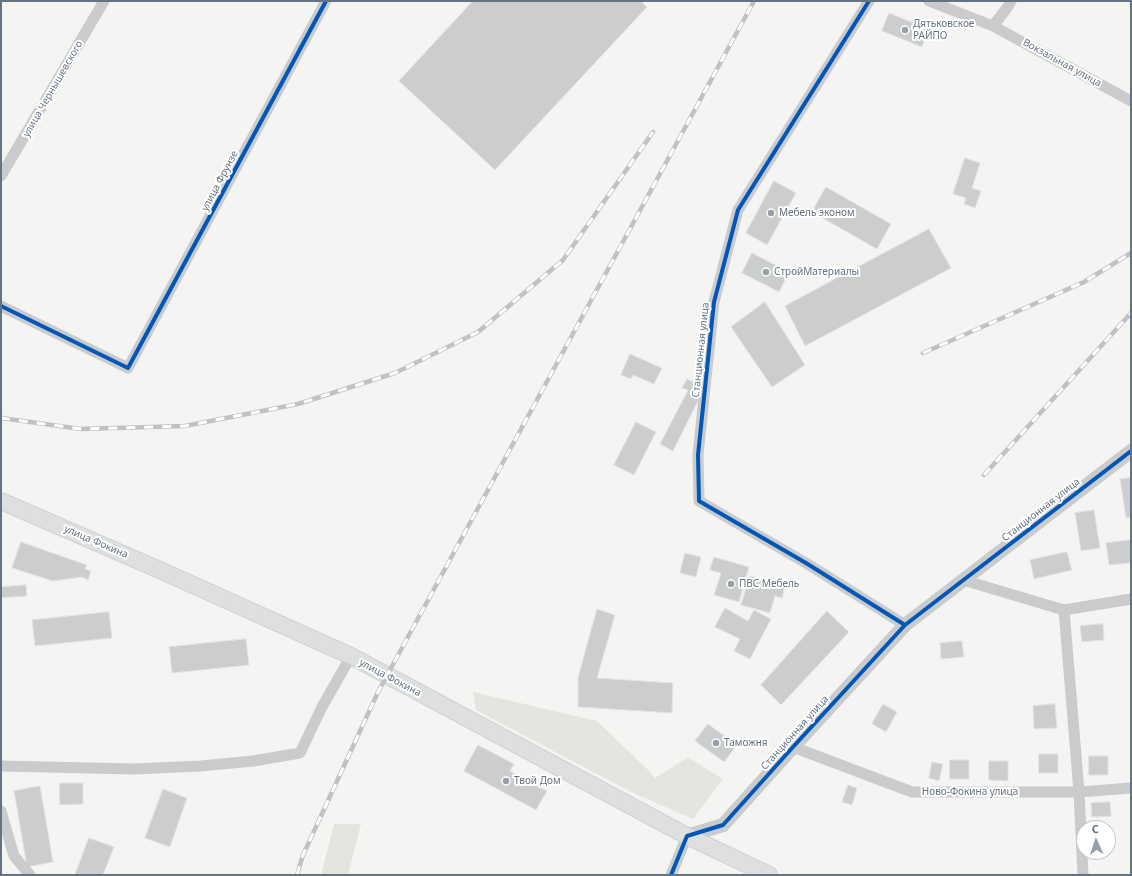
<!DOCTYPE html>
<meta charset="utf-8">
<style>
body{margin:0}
#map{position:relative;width:1132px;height:876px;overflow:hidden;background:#f4f4f2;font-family:"Noto Sans",sans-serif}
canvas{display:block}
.frame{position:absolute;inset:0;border:2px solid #647381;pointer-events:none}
.north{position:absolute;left:1076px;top:820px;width:40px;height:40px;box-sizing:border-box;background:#fff;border:1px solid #c1c7cd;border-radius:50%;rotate:357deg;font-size:11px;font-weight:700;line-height:16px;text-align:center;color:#647381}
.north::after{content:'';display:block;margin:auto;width:14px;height:18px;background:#96a0a9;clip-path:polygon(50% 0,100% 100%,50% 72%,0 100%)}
</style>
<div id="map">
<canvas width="1132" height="876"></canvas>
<div class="frame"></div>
<div class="north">С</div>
</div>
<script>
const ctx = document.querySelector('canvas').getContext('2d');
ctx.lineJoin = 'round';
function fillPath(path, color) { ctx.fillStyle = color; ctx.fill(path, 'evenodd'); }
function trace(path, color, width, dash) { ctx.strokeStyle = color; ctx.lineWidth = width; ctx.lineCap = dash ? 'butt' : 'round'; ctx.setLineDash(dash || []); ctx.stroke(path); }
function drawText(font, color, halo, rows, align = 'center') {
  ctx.font = font + ' "Noto Sans",sans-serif'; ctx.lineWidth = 4; ctx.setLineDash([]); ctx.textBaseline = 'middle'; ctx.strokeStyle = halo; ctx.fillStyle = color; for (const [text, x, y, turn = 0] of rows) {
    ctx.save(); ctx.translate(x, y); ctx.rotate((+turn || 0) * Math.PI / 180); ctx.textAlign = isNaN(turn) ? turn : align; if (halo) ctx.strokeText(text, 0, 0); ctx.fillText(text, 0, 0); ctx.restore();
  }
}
fillPath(new Path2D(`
 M473,692L597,721L646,768L655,778L688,757L723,779L693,819L629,791L476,710Z
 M334,824H361L348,875H321Z`), '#e3e6e0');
const building = new Path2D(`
 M473,1H641L647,7L495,170L399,81Z
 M889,13L928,29L922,47L882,31Z
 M965,158L980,163L972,188L981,191L975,208L964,204L966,198L953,194Z
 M774,181L796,193L767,245L746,233Z
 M826,187L891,224L877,249L812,212Z
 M929,229L951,268L805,346L785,306Z
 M752,253L789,272L779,292L742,273Z
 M765,302L805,365L772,387L731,327Z
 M630,354L662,368L654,384L633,375L631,379L621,375Z
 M687,379L701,386L697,393L701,395L673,451L660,444L688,390L682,388Z
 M636,422L656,432L634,475L614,465Z
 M1131,478V517L1126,518L1120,479Z
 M1094,510L1100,548L1081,551L1075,513Z
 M1131,540V563L1109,565L1106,543Z
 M21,542L87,565L85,569L91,571L88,580L82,577L53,581L12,568Z
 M1067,552L1072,570L1034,579L1030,560Z
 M685,553L701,557L696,577L680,573Z
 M714,557L749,567L739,602L714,595L721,573L710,570Z
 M750,576L785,586L782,598L775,596L770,613L741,605Z
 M26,585L27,596L1,598V587Z
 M725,608L748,621L754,610L771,619L750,659L734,651L740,639L715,627Z
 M597,609L615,615L597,678L673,683L672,713L578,707V678Z
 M827,611L849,632L781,705L761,685Z
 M109,612L112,638L35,646L32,620Z
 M1103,624L1104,640L1082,642L1080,626Z
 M246,639L249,665L172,673L169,647Z
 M962,641L964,657L941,659L940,643Z
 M883,704L897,712L886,732L872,724Z
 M1055,704L1057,728L1034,729L1033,706Z
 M708,724L737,745L724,762L695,741Z
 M478,745L514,764L510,771L547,791L536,810L464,771Z
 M1039,754H1058V773H1039Z
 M1089,756H1108V775H1089Z
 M950,760H969V779H950Z
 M989,761H1008V781L989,780Z
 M932,762L943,764L939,781L929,778Z
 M60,783H83V804L60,805Z
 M848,785L857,788L852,805L842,802Z
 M40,786L53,862L27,867L14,791Z
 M163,789L187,798L170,847L145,838Z
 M1110,802L1111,816L1092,817L1091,803Z
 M89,838L114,847L103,875H75Z`);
fillPath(building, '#cccece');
trace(building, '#e3e3e2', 1);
const secondary = new Path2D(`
 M1,501L162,571L351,656L687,836L769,875`);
trace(secondary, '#d1d2d2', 18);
trace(new Path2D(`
 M869,1L738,210L714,302L698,455L699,501L806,563L905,625
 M929,1L993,26L1131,101
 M993,26L1007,8L1011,1
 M1,176L104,1
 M1,306L128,368L326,1
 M963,580L1064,610L1131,599
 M1064,610L1079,792L1083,875
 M793,747L912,792H1079L1131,788
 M1,766L134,769L201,766L253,761L300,753L322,707L351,656
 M1,811L14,856L30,875
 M671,875L687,836`), '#cacbcc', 11);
trace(new Path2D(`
 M687,836L723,825L793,747L905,625L1131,451`), '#cacbcc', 14);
trace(secondary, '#dedfdf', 16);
const rail = new Path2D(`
 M923,353L1084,282L1131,253
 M1,418L81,429L185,426L298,404L395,373L478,332L563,260L653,132
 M984,475L1131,313
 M297,875L303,855L378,692L754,1`);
trace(rail, '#c0c1c2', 4.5);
trace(rail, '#fff', 3, [9]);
trace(new Path2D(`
 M869,1L738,210L714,302L698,455L699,501L806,563L905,625
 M1,306L128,368L326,1
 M671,875L687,836L723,825L793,747L905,625L1131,451`), '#0057b8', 4);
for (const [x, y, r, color] of [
 [905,30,4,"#96a0a9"],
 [771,213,4,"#96a0a9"],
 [766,272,4,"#96a0a9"],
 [731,584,4,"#96a0a9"],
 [716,743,4,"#96a0a9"],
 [506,781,4,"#96a0a9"]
]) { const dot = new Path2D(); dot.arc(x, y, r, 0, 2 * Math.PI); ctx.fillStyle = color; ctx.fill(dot); trace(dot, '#fff', 1.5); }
drawText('10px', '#647381', '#fff', [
 ["Дятьковское",913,24],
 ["РАЙПО",913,36],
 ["Мебель эконом",779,213],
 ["СтройМатериалы",774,272],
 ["ПВС Мебель",739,584],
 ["Таможня",724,743],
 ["Твой Дом",514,781]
], 'left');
drawText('10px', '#647381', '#fff', [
 ["Вокзальная улица",1062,63,29],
 ["улица Чернышевского",53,89,-60],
 ["улица Фрунзе",220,181,-62],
 ["Станционная улица",701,350,-84],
 ["Станционная улица",1041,510,-38],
 ["улица Фокина",96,542,23],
 ["улица Фокина",390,678,28],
 ["Станционная улица",795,733,-48],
 ["Ново-Фокина улица",970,792]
]);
</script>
